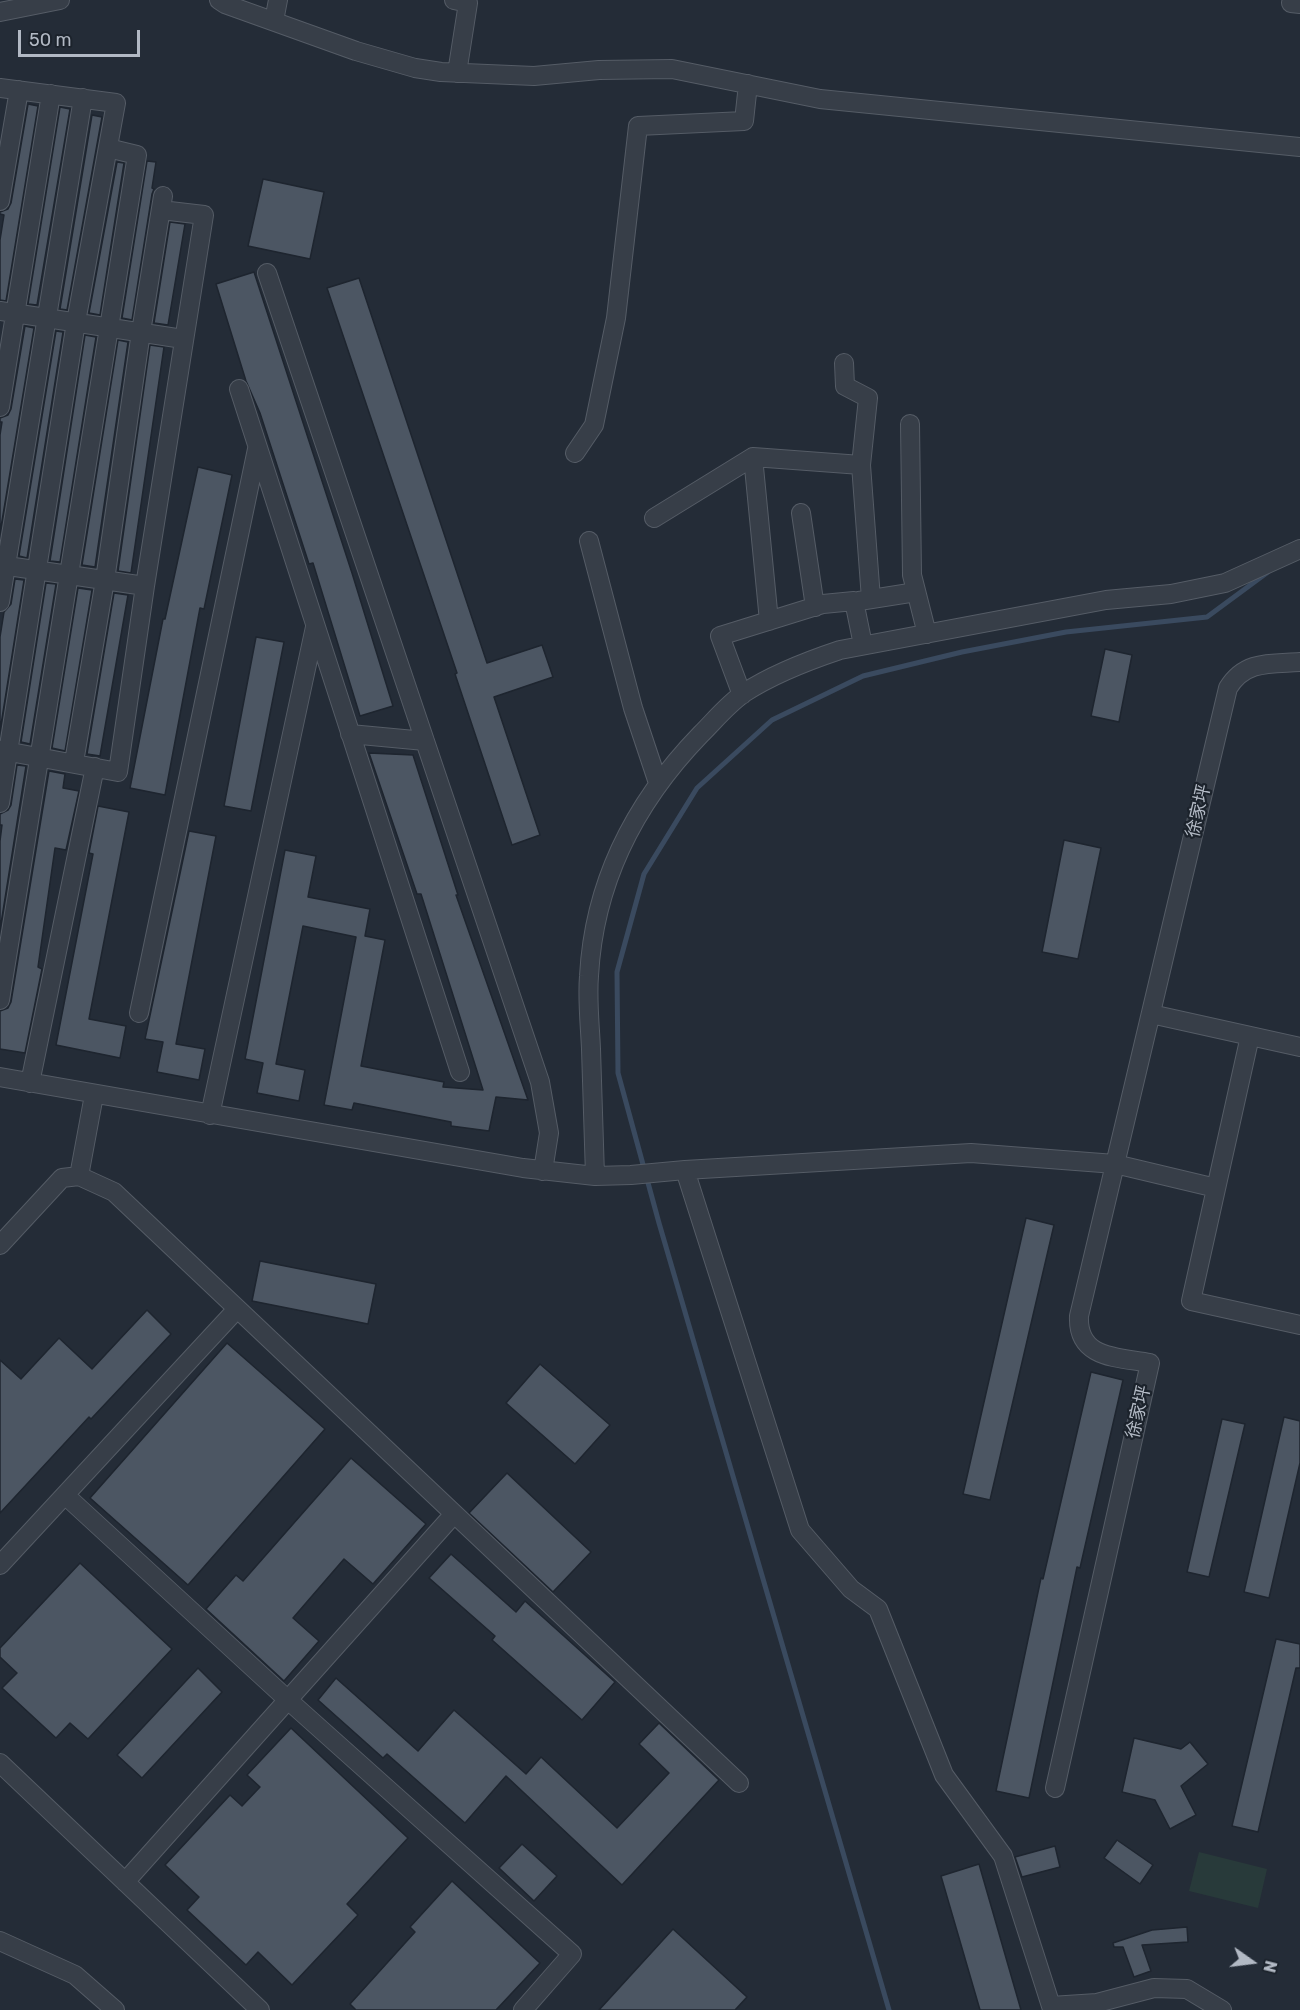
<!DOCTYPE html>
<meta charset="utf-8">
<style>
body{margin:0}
#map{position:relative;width:1300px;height:2010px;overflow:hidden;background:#242c37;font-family:Rubik,sans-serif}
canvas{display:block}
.north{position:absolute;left:1222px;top:1932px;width:60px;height:60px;-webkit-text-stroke:4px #1c232c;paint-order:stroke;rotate:104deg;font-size:16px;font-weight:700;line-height:24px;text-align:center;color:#b2b9c4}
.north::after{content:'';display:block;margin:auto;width:21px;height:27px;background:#b2b9c4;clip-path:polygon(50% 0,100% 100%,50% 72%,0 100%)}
.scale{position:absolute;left:18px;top:30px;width:122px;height:27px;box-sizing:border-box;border:3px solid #b2b9c4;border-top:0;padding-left:8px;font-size:18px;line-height:21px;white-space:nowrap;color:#b2b9c4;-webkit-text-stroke:4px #1c232c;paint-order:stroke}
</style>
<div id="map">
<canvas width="1300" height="2010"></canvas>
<div class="north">N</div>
<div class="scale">50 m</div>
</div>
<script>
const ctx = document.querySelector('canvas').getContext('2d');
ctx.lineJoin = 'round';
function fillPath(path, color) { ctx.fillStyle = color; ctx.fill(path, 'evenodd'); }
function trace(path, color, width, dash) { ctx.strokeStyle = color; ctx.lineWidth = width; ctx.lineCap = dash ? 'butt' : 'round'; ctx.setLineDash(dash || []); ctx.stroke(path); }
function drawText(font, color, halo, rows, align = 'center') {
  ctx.font = font + ' Rubik,"Noto Sans SC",sans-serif'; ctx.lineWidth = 4.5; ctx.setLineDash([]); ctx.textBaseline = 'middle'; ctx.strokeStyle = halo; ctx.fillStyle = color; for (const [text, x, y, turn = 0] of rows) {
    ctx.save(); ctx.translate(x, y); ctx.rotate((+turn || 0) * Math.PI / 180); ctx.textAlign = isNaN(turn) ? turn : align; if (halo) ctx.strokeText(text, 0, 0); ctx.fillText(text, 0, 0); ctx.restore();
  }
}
fillPath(new Path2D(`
 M1199,1852L1267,1869L1258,1908L1189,1891Z`), '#283a3a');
trace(new Path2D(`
 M889,2010L659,1223L618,1073L617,972L644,874L697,788L772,720L863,676L962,652L1066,632L1207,617L1268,572`), '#3a4a5f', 5);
const building = new Path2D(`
 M28,104L38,106L6,301L0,300V240L4,215L0,214V212L8,209L11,203Z
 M60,107L70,109L37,305L28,304Z
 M92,115L102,117L67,310L60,309Z
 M147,161L156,162L152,188L154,189L152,194L132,320L122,318Z
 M117,162L124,163L100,315L89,313Z
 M263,179L324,192L310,259L248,246Z
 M170,222L185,224L168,325L154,323Z
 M254,272L352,573L393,706L360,716L313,563L309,564L260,413L246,381L216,284Z
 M359,278L487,663L542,645L553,677L494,697L540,835L512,845L455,674L457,673L327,288Z
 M25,326L34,328L0,533V435L2,422H0V418L8,415L11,409Z
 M56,331L63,332L27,558L19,556Z
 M85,335L96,337L60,562L50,561Z
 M118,340L128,342L95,567L82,565Z
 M150,345L164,347L131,573L118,571Z
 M198,467L232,475L204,609L200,608L165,795L130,788L163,619H165Z
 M15,579L24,580L0,731V637L4,612L11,604Z
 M46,583L56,584L30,744L21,742Z
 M78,588L92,590L65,751L52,748Z
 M114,593L128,595L100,756L87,754Z
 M256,637L284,642L251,811L224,806Z
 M1105,649L1132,655L1119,722L1091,716Z
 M369,753L413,755L458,895H456L528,1100L496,1097L489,1131L451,1126V1122L354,1103L352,1110L324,1105L356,937L303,926L276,1064L305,1070L299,1101L257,1093L263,1063L245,1059L285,850L316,856L308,897L370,909L365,936L385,940L361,1066L444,1082L443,1087L483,1090L421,894H417Z
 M17,765L26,766L0,930V841L2,825H0V814L8,810L11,805Z
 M49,771L65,774L63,788L79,791L66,850L55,848L38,967L42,969L25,1053L0,1049V1011L8,1008L11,1002Z
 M98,806L129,812L89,1019L126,1026L120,1058L56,1045L93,854L89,853Z
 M189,831L216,836L176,1044L205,1049L199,1080L157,1072L163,1042L145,1039Z
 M1064,840L1101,848L1078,959L1042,952Z
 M1026,1218L1054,1225L990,1500L963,1494Z
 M260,1261L376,1284L368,1324L252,1301Z
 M147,1310L171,1334L91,1419L89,1417L0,1513V1360L21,1379L59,1338L92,1369Z
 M227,1343L325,1429L188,1585L90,1498Z
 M540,1364L610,1425L575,1464L506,1403Z
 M1091,1372L1123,1380L1080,1568L1077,1567L1029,1798L996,1791L1041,1578L1043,1579Z
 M1284,1417L1300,1421V1463L1269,1598L1244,1592Z
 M1222,1419L1245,1424L1209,1577L1187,1572Z
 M351,1458L426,1524L373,1584L344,1559L293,1618L319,1641L284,1681L206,1609L236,1575L243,1581Z
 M507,1473L591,1552L553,1592L469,1513Z
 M451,1554L516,1612L525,1601L615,1682L582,1720L492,1640L495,1636L429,1578Z
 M80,1563L172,1649L88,1739L70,1723L56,1738L2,1688L17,1673L0,1657V1648Z
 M1276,1639L1300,1644V1668H1296L1258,1832L1232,1826Z
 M198,1668L222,1692L142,1778L117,1755Z
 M336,1678L418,1751L454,1710L526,1774L541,1757L617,1828L669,1773L639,1744L659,1723L719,1780L622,1885L506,1776L465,1823L387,1754L383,1758L318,1700Z
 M291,1728L408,1838L347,1904L358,1915L292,1985L258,1952L246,1965L187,1910L199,1897L165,1865L230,1795L242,1806L260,1787L247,1775Z
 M1134,1738L1181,1749L1190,1742L1208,1764L1181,1786L1196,1815L1170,1829L1155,1800L1122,1792Z
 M1117,1840L1153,1865L1140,1884L1104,1858Z
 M522,1844L557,1876L534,1901L499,1868Z
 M1055,1846L1060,1867L1022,1877L1015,1857Z
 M979,1864L1021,2010H980L941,1876Z
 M452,1881L540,1963L496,2010H356L350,2004L415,1932L410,1927Z
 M1187,1927L1188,1942L1142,1945L1151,1971L1134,1977L1123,1947H1114L1113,1943L1152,1930Z
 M673,1929L747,1997L735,2010H599Z`);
fillPath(building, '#4c5663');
trace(building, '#1e252f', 1.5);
const minor = new Path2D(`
 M219,0L225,4L356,51L415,68L441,72L534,76L599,70L672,69L820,99L1300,147
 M454,0L468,3L457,73
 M1291,3L1300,4
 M0,12L60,0
 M274,21L278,0
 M0,88L116,103L76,322L0,803
 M0,201L19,90
 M267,273L540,1082L549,1133L543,1171
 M0,311L183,339
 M844,363L845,386L868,398L861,465
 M239,389L460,1072
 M0,407L51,94
 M910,424L912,575L927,634
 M575,453L594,425L616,318L638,126L744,121L748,84
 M753,457L769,621
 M801,513L815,607
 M654,518L753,457L861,465L871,599
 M589,541L633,708L658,783
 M0,565L145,586
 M859,601L916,592
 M0,602L83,98
 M742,695L720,636L823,604L854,601L863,645
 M350,734L425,741
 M0,750L118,772L145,586L204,215L161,210
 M74,762L105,580L141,332L163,196
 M0,1000L137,155L108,148
 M139,1013L257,449
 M1151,1014L1300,1047
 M1250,1036L1191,1301L1300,1325
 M0,1077L523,1168L595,1176L631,1175L685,1170L971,1153L1115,1164L1216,1188
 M30,1083L95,767
 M210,1115L315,627
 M685,1170L800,1530L851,1589L878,1609L944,1775L1003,1856L1051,2006L1097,2003L1154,1988L1187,1989L1222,2010
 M79,1176L94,1095
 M595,1176C594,1134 592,1091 591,1049C590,1025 587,1000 589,976C594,881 636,801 701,734C715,720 728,704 744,693C773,674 807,661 840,650L1106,600L1171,594L1225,583L1300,549
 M0,1245L62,1178L79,1176L114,1192L739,1783
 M65,1495L288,1700L572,1954L523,2010
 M0,1565L237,1309
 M0,1763L260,2010
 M1055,1788L1150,1363C1117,1357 1077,1359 1079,1316L1228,688C1245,660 1271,664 1300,662
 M125,1882L454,1514
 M0,1941L75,1975L115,2010`);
trace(minor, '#555c66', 20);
trace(minor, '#373e48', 18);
drawText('18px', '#b2b9c4', '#1c232c', [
 ["徐家坪",1199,811,-77],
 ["徐家坪",1139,1412,-77]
]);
</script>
